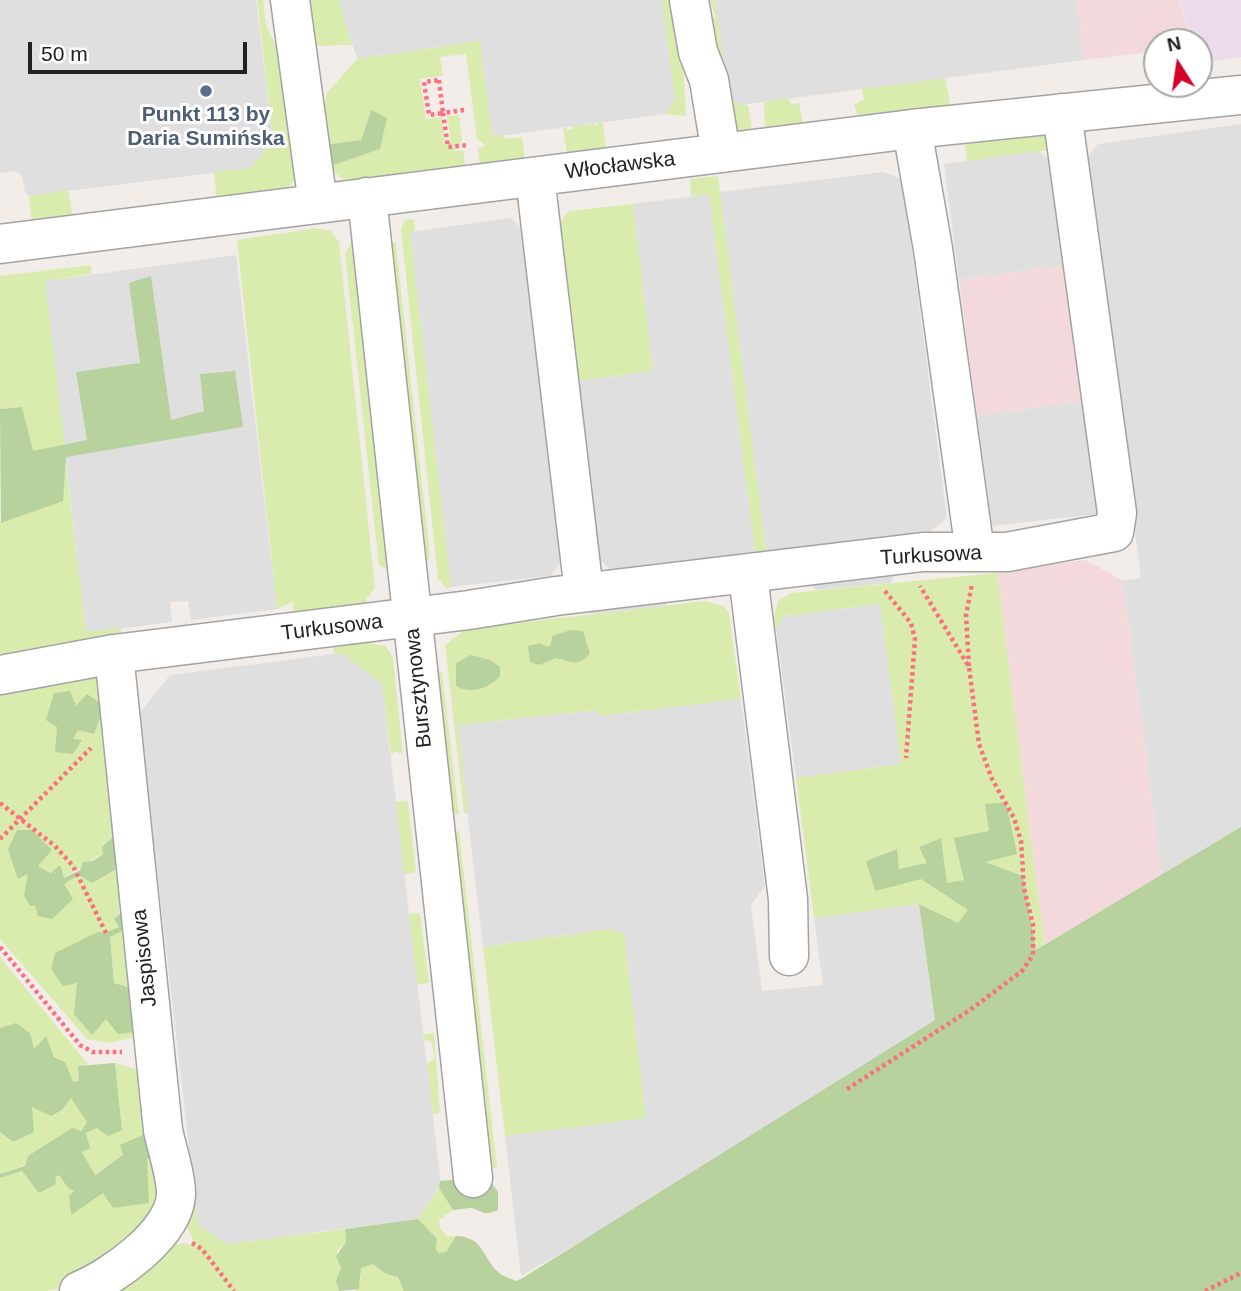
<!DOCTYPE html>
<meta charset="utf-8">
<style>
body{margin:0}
#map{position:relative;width:1241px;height:1291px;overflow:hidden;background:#f2ede9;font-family:Helvetica,sans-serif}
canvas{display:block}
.north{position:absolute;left:1143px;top:28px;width:70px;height:70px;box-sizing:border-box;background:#fff;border:2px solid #a7a7a7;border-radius:50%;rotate:348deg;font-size:19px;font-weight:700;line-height:28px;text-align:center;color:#222}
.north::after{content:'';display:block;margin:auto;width:24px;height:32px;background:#d40029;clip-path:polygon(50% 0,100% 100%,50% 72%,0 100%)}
.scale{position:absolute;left:28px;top:42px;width:219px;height:32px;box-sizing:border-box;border:4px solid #222;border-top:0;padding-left:9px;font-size:21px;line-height:24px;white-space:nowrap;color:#222;-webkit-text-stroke:5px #fff;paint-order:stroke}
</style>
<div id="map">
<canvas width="1241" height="1291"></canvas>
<div class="north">N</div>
<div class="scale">50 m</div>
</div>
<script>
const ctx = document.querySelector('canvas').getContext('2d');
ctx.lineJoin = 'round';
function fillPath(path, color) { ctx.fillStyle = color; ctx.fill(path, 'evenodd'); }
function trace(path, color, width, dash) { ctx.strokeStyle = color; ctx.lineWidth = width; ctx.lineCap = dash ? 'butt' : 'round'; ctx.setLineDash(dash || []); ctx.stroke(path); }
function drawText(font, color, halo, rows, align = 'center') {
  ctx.font = font + ' Helvetica,sans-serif'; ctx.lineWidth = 6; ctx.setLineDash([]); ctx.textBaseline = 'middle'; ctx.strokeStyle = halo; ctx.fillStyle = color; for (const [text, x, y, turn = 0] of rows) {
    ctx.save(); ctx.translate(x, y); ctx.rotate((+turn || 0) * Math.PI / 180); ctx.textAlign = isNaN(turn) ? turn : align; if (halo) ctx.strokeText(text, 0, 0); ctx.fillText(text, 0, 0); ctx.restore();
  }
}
fillPath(new Path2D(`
 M0,0H256L273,140L251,168L29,196L25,192L22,175L13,171L0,173Z
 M338,0H662L675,100L665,114L492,137L480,41L357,59Z
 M715,0H1077L1084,60L740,105L728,96Z
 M1241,124V828L1162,877L1123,581L1141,578L1087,158L1098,144Z
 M1038,151L1051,161L1065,265L959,280L944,164Z
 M883,172L903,180L947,518L931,531L766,551L720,192Z
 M709,194L755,552L610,569L597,558L576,381L653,371L633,204Z
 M510,218L522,228L562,561L550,576L451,587L410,232Z
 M236,255L277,609L191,620L188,601L170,602L172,622L86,633L45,281Z
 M1083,401L1097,514L992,526L977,416Z
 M880,604L901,764L796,778L776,629L784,616Z
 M334,654H343L382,684L441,1184L418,1219L227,1244L198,1225L139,714L170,675Z
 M741,699L765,886L751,905L762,991L823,985L814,918L919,904L935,1020L656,1198L521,1276L505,1136L646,1117L624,934L609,929L483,947L457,725L599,710L600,716Z`), '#e0dfdf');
fillPath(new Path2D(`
 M1077,0H1179L1191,42H1157V51L1084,60Z
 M1065,265L1083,401L977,416L959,280Z
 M1086,560L1123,581L1162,877L1045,948L997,573Z`), '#f3d8dc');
fillPath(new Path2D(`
 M1180,0H1241V57L1199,63V42H1191Z`), '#ebdbeb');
fillPath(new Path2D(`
 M257,0H263L266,25L287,69L297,177L285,191L217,203L214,172L251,168L273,140Z
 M308,0H339L352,45L313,46Z
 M662,0H680L686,116L665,114L675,100Z
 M715,0L728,96L740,105H748L752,130L748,135L729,125L712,46L714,21L709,19L715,17L711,2L704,1Z
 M480,41L492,136L503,135L504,139L522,137L525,159L480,165L478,148L486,146L477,139L466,54L440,57L443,76L420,79L426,119L441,117L445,143L451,141L447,116L459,115L462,141L454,151L463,150L465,166L461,173L351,186L328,167L380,149L370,111L361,140L323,145L326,94L357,59Z
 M945,78L951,109L860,121L854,105L864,99L862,89Z
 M789,98L791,104L799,103L803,123L800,129L771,133L765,125L764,102Z
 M598,123H603L606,149L567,154L563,128L573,130L572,126L594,124L595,127Z
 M1050,135L1057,149L967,161L965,144Z
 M718,176L720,192L766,551L755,552L709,194L691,196L690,179Z
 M68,190L73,217L32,227L29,196Z
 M633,204L653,371L576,381L558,226L569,211Z
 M414,219L415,231L410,232L451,587L447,589L438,579L401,229L405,220Z
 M316,228L331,231L339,242L375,588L366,599L367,608L294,618L293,602L277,609L237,240Z
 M386,236L396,244L430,556L426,565L421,566Z
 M353,239L390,571L379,565L345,254Z
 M91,265V274L45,281L65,445L33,452L22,407L0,409V276Z
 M65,457L86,632L121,628L119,644L0,665V520L1,523Z
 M997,573L1045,948L1036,950L1023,876L984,862L989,831L965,880L947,883L941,839L928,863L899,869L896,849L866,861L921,878L969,910L959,924L919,904L814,918L796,778L901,764L880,604L785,616L776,629L774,617L778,601L791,593Z
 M705,601L723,606L729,613L741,699L599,716L598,710L458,725L468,813H464L445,645L466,629Z
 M371,634L372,644L386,646L393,658L403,754L396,751L391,755L382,684L343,654H334L333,645Z
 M430,665L442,673L459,815L449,811Z
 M98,674L125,826L102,847L103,853L64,878L38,866L19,879L28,874L64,884L79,875L120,866L119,927L105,933L77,982L91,1035L106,1019L143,1035L109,1043L87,1039L0,939V685Z
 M408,801L416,872L404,874L396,802Z
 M459,830L497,1168H493L476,1076L454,835Z
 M420,913L429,983L417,985L409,914Z
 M133,925L141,991L114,983L110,936Z
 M609,929L624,934L646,1118L505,1136L483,947Z
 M0,957L88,1064L78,1066L79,1082H72L65,1062L54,1057L45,1037L34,1049L17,1023L0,1028Z
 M434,1033L440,1113L433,1115L427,1064L435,1058L431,1041L424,1040L423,1035Z
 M115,1063L149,1073L153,1130L120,1145L123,1155L94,1175L82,1151L85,1133L97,1128L122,1130Z
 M71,1097L87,1122C70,1148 28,1165 0,1174V1132L13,1142L34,1132L31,1107L62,1110Z
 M157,1156L163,1198L144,1232L62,1288L47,1291H0V1178L22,1171L59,1175L68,1188L75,1191L69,1196L72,1214L147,1158Z
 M191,1161L198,1225L227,1244L345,1229L346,1242L337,1251L341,1274L337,1287L339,1291H98L172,1239L178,1245L183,1243L191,1245L193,1240L183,1218L184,1162Z
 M439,1188L453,1210L439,1220L440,1228L447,1236H456L446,1252L440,1253L436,1251L437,1239L418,1219Z
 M365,1264H373L386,1274L398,1277L404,1291H356L361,1278V1268Z`), '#d9ecae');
fillPath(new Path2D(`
 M371,110L387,118L380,149L328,167L323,145L361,140Z
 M151,276L171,420L204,411L200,374L235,371L243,427L66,457L63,501L1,523L0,409L22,407L33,451L87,440L76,372L140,363L129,283Z
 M571,630L583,631L590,654C576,668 572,661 556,658L539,665L530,662L528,646L540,643L547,647L551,645L552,636Z
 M471,655L490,660L500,667V676C490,688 471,695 456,686V663Z
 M70,691L76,706L87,694L105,706L94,734L78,730L73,739L82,740L73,754L55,752L57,727L46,720L54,693Z
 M1006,802L1017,854L985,862L1023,876L1036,950L1241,827V1291H404L398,1277L386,1274L373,1264L361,1268L359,1289L339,1291L336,1281L341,1268L336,1256L346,1242L345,1229L418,1219L437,1239L436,1250L439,1253L446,1252L456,1236C482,1237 482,1254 495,1269C500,1275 509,1278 516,1281L521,1279L935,1020L919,904L958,923L968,910L921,879L875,891L866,861L897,849L899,869L927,863L919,847L941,838L947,883L964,880L954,838L989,831L985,804Z
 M125,826L133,925L110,937L114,983L141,991L136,1032L118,1034L106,1019L92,1035L74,1014L77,983L63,986L51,969L55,953L98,932L105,933L119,927L114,919L121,913L120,867L92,883L79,875L64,884L73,899L52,919L38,916L35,906H30L24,895L28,874L18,879L8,850L17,830H32L52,850L38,866L51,873L60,865L64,878L80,870L83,862L93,861L103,854L102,847Z
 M16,1023L30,1033L34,1049L46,1036L54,1057L65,1062L73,1082L79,1081L78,1066L115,1063L122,1130L108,1136L97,1128L86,1133L90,1148L82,1152L95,1175L123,1155L120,1145L153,1130L157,1156L147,1159L149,1203L113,1208L103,1193L71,1215L69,1196L74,1191L68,1188L59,1175L55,1177L56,1184L39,1193L22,1171L0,1178V1174L25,1166L28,1156L72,1128L81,1131L87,1122L71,1098L62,1110L51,1116L32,1107L34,1132L13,1142L0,1132V1028Z
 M483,1177L489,1179L498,1192V1210C482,1217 482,1210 471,1208C466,1208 458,1210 453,1210L439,1188L440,1181Z`), '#b7d29d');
fillPath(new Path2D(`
 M897,569L891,583L816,590L805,579Z
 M673,595L665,606L591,614L581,606Z`), '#dedede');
const minor = new Path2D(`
 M290,0L318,204
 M689,0L698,52L709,80L721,153
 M912,129L933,249L975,552
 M535,177L584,592
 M367,197L473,1178
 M0,244L912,129L1241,95
 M748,575L788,899L789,956
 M0,675L114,654L469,610L556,596L923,552H1007L1114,532L1117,513L1062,113
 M79,1291C111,1278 175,1234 176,1194C176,1174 167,1150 163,1130L114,654`);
trace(minor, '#a3a3a3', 41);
trace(new Path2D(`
 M439,80L443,113L429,115L424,82Z
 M464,110L443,113L448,147L469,145
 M885,591L911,623L915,639L906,758
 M969,666L966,615L972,584
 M0,803L55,846L73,866L107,935
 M0,839L91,748
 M0,947L80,1045L93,1052H122
 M847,1089L970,1010L1022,971L1033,955V925L1024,888L1021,841L1014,818L992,779L979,744L969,667L920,586
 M192,1243L202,1249L234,1291
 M1205,1291L1241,1273`), '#fd6f7c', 4.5, [3.5, 3.5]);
trace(minor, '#fff', 38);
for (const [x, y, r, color] of [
 [206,91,7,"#5c6f8a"]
]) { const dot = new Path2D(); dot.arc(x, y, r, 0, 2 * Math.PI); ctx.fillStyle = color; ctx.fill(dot); trace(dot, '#fff', 2.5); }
drawText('bold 21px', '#4e5e75', '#fff', [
 ["Punkt 113 by",206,115],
 ["Daria Sumińska",206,139]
]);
drawText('21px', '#222', '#fff', [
 ["Włocławska",620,166,-7],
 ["Turkusowa",931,556,-3],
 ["Turkusowa",332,628,-7],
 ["Bursztynowa",419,688,-96],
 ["Jaspisowa",145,958,-96]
]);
</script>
